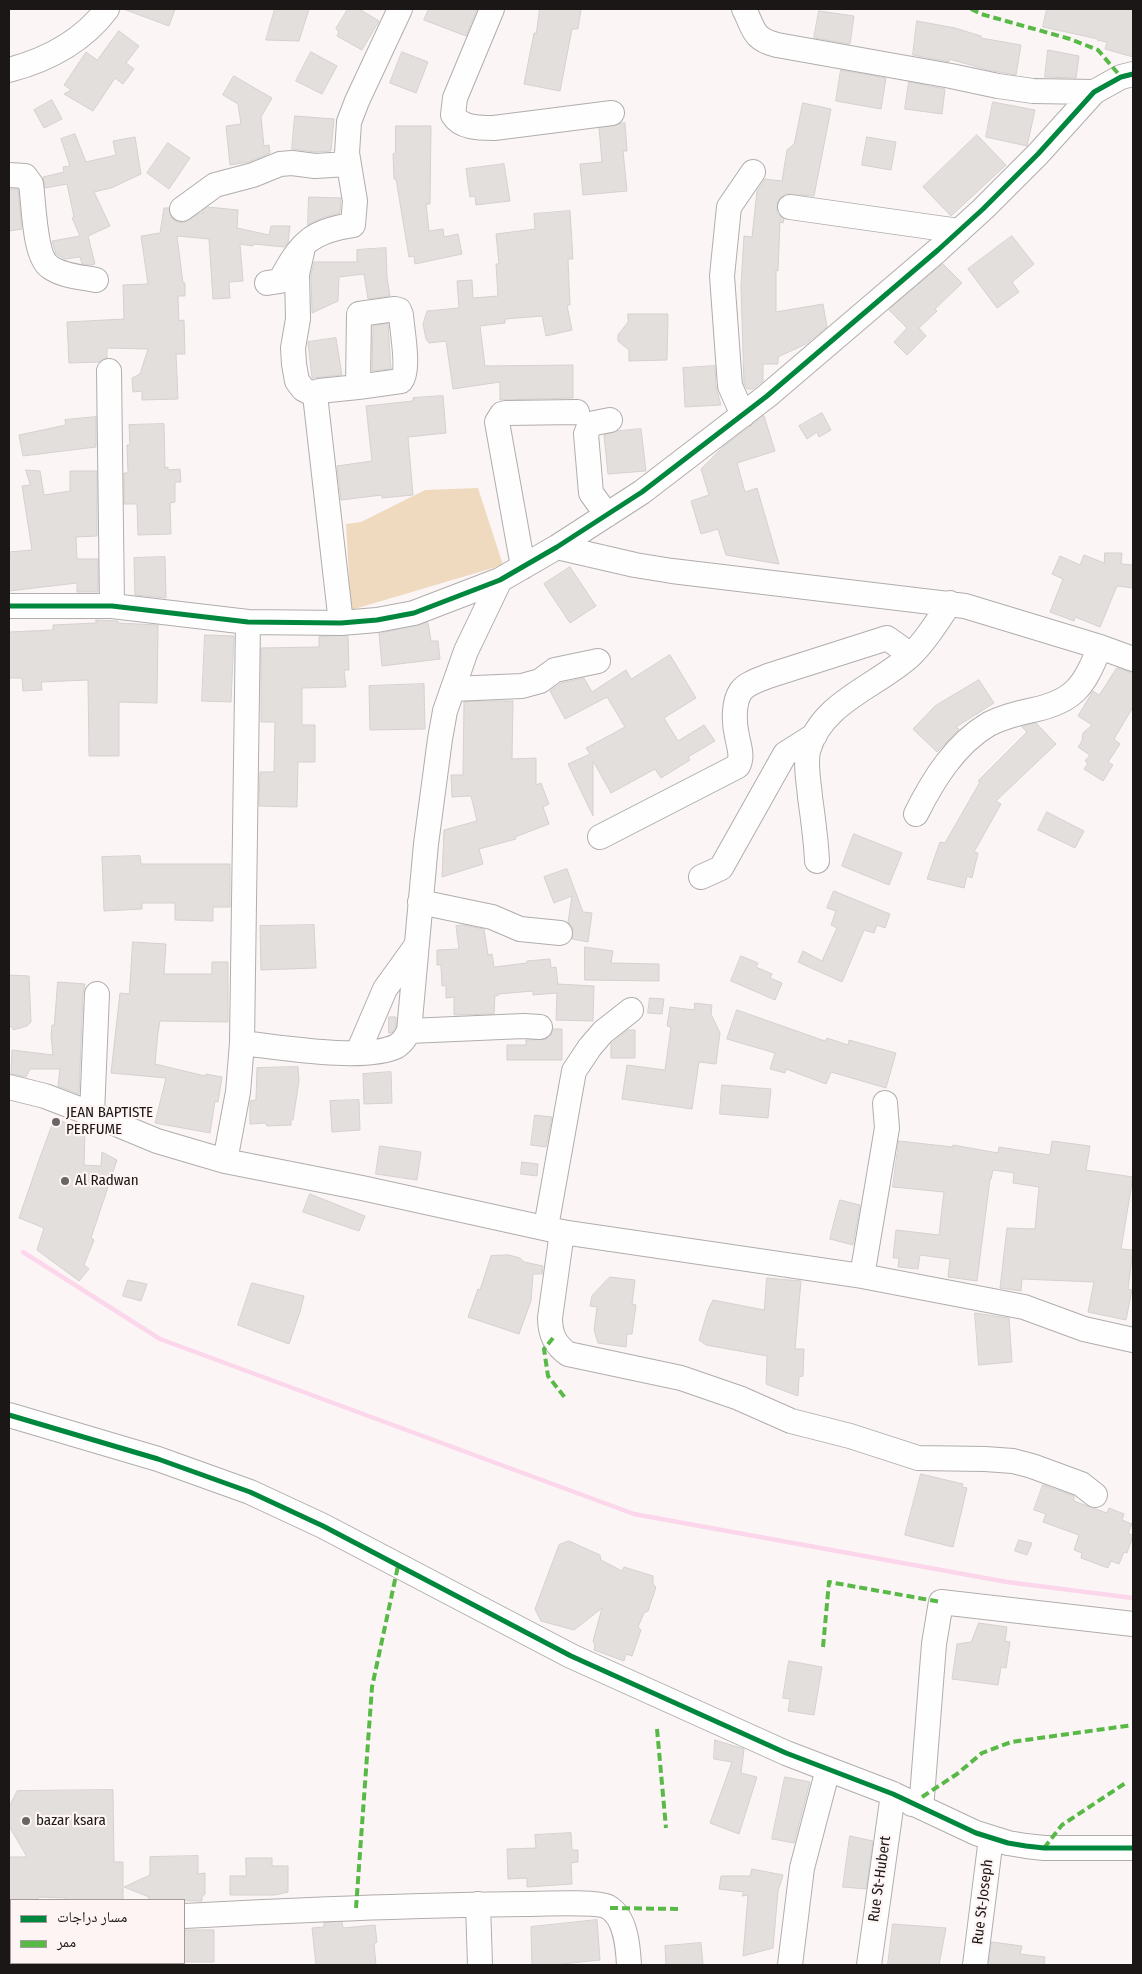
<!DOCTYPE html>
<meta charset="utf-8">
<style>
body{margin:0}
#map{position:relative;width:1142px;height:1974px;overflow:hidden;background:#fbf6f5;font-family:"Fira Sans Condensed","Noto Naskh Arabic",sans-serif}
canvas{display:block}
.frame{position:absolute;inset:0;border:10px solid #1a1716;pointer-events:none}
.legend{position:absolute;left:10px;top:1899px;width:175px;height:65px;box-sizing:border-box;background:#fdf4f3;border:1px solid #a29c9b;margin:0;padding:6px 9px;list-style:none;font-size:15px;color:#1a1716}
.legend li{display:flex;align-items:center;gap:10px;height:25px}
.legend b{width:25px;border:1px solid #a29c9b}
</style>
<div id="map">
<canvas width="1142" height="1974"></canvas>
<div class="frame"></div>
<ul class="legend">
<li><b style="height:6px;background:#00873e"></b>مسار دراجات</li>
<li><b style="height:6px;background:#58b947"></b>ممر</li>
</ul>
</div>
<script>
const ctx = document.querySelector('canvas').getContext('2d');
ctx.lineJoin = 'round';
function fillPath(path, color) { ctx.fillStyle = color; ctx.fill(path, 'evenodd'); }
function trace(path, color, width, dash) { ctx.strokeStyle = color; ctx.lineWidth = width; ctx.lineCap = dash ? 'butt' : 'round'; ctx.setLineDash(dash || []); ctx.stroke(path); }
function drawText(font, color, halo, rows, align = 'center') {
  ctx.font = font + ' "Fira Sans Condensed",sans-serif'; ctx.lineWidth = 4.5; ctx.setLineDash([]); ctx.textBaseline = 'middle'; ctx.strokeStyle = halo; ctx.fillStyle = color; for (const [text, x, y, turn = 0] of rows) {
    ctx.save(); ctx.translate(x, y); ctx.rotate((+turn || 0) * Math.PI / 180); ctx.textAlign = isNaN(turn) ? turn : align; if (halo) ctx.strokeText(text, 0, 0); ctx.fillText(text, 0, 0); ctx.restore();
  }
}
fillPath(new Path2D(`
 M478,488L503,565L351,610L346,524L361,522L425,490Z`), '#efdac0');
trace(new Path2D(`
 M23,1252L160,1339L634,1514L1007,1582L1133,1598`), '#fcd6eb', 4.5);
const building = new Path2D(`
 M127,9H175L169,26L126,10Z
 M275,9H309L299,41L266,40Z
 M348,9H359L379,21L362,50L337,36L339,32L336,29Z
 M429,9H477L466,36L424,20Z
 M540,9H581L578,29H572L560,91L524,84L534,33H536Z
 M1047,9H1133V57L1105,49L1107,42L1097,40L1098,39L1043,27Z
 M819,11L854,16L850,44L814,38Z
 M917,21L955,28L981,36V38L1021,45L1016,75L988,70L949,59V62L913,55Z
 M119,31L139,46L126,63L134,69L123,84L115,78L93,111L64,94L71,90L64,85L86,52L97,60Z
 M1048,50L1079,56L1076,78L1045,77Z
 M311,52L337,66L322,94L296,81Z
 M402,52L428,62L416,93L390,83Z
 M841,70L886,78L881,109L836,101Z
 M234,76L272,98L261,117L264,146L269,145L270,153L249,162L230,165L226,126L241,124L238,104L223,95Z
 M909,82L945,89L942,114L905,109Z
 M52,100L62,119L44,128L34,110Z
 M993,102L1035,110L1027,146L986,137Z
 M803,103L831,109L814,196L785,194L780,198L777,205V213L784,219L783,223L780,222L778,271L776,270V312L823,304L827,327L806,344L778,357V364H763V381L753,389H747L744,384L741,286L744,236L752,237L757,191L765,179L782,181L787,150L794,144Z
 M295,116L334,119L331,151L315,152L292,149Z
 M625,123L627,151H623L627,191L583,195L580,164L602,162L599,128Z
 M396,126H431L430,204H426L429,231L443,229L444,237L458,234L462,254L415,264L414,256L409,257L396,179H394L393,154L395,153Z
 M75,134L86,162L116,155L113,141L135,137L141,174L111,188L94,192L110,226L88,236L95,264L91,265L82,264L80,257L65,259L56,254L52,241L80,236L72,218L74,217L67,184L45,188L43,177L64,172L63,167L70,166L61,139Z
 M977,135L1006,165L951,216L923,187Z
 M867,137L896,142L891,170L862,165Z
 M168,143L190,158L169,189L147,173Z
 M504,164L510,201L476,205L475,196L470,197L466,169Z
 M9,189H18L22,229L9,231Z
 M309,197L341,198L340,213L322,218L308,225Z
 M208,207L238,210L237,228L269,235L271,226H290L288,243L284,247L254,244L253,246L240,244L243,281L229,282L230,298L213,299L209,239L177,236L183,283H185V296H178L179,321L184,320L185,354H176L178,399L142,400V391L133,392L132,378L140,374L148,349L107,348V358L100,362L69,363L67,322L124,319L123,285L148,284L141,236L160,233L164,208H169L171,217L176,221L183,223L200,213H204L202,212Z
 M570,211L573,259H568L570,305H567L572,330L546,336L542,316L505,319V323L480,326L485,366L573,365V398L500,400V382L453,389L446,341L429,343L426,339L423,324L427,311L459,308L457,281L472,280L473,298L498,296L496,264H499L496,234L535,229L534,214Z
 M1012,236L1034,264L1012,282L1019,292L997,308L968,269Z
 M386,248L387,277L390,296L368,299L364,274L339,277L338,301L312,313L311,275L314,262H357V250Z
 M943,264L962,283L935,309L937,311L919,328L926,336L907,355L894,342L907,328L889,310Z
 M628,314H668L667,360L629,361V350L618,341V335L628,322Z
 M388,324L391,369L372,371L373,326Z
 M336,338L342,375L312,378L308,342Z
 M715,366L716,387L721,405L685,407L683,368Z
 M443,396L446,433L408,437L413,495L382,498V495L341,500L337,466L372,461L366,406L413,401V398Z
 M822,413L831,430L819,437L817,432L807,439L799,426Z
 M764,416L775,451L737,463L745,492L757,488L779,564L726,555L718,529L701,534L691,501L709,495L701,469L723,447Z
 M96,417V447L23,456L19,435L66,425L65,420Z
 M164,424L165,468L168,467V470L180,469L181,482H175V502L170,503L171,534L138,535L137,504H124V473H128L127,445H130L129,425Z
 M641,429L646,471L608,474L604,435L617,431Z
 M26,470L40,471L44,495L70,491V471H97V536L76,537L77,559H98V592H77V583L9,591V552L32,550L22,486L30,485Z
 M1105,553H1122L1121,564L1133,565V588L1117,586L1100,627L1075,617L1074,621L1050,612L1063,579L1052,574L1060,556L1080,565L1084,555L1104,563Z
 M165,557L166,598L135,595L134,558Z
 M570,567L596,606L570,623L544,584Z
 M96,620L118,621V623L158,625L157,703L119,702V756H89L88,680L41,682L42,690L23,691L22,678H9V632L53,630V625L96,623Z
 M428,623L431,641H438L440,659L382,666L379,634Z
 M205,635L234,636L231,702L202,701Z
 M348,636L349,670H344L346,687L302,688V725H315V762H298L297,807L259,806L260,772H274L275,722H261V648L319,647V637Z
 M670,655L696,698L664,718L678,741L704,725L715,741L688,757L690,760L661,778L655,769L611,793L593,761V816L568,764L590,754L586,748L625,727L607,697L565,719L550,691L561,683L584,678L592,692L626,670L631,679Z
 M1117,668L1133,673V707L1114,739L1120,744L1108,762L1113,765L1103,781L1084,769L1088,763L1085,761L1090,755L1078,747L1082,741L1083,733L1092,725L1078,716L1093,691L1099,695Z
 M979,680L994,703L956,727L959,729L937,752L913,729L935,706Z
 M424,684L425,729L370,730L369,686Z
 M492,701H513L512,759L536,758V785L541,783L549,804L543,807L549,824L515,837L516,839L479,849L483,864L442,877L444,830L477,821L471,796L452,797L451,775H463L464,702Z
 M1036,723L1056,744L996,801L1001,804L974,852L978,853L972,878L967,876L964,888L927,879L940,842L945,843L980,782L978,781L1027,732L1022,727Z
 M1047,812L1084,831L1075,848L1038,830Z
 M854,834L902,853L889,885L842,866Z
 M140,856L141,864H230V907H213V921L175,920V903H142V909L104,911L102,857Z
 M567,869L583,912L592,913L588,942L572,939L573,928L568,922L572,896L554,903L544,877Z
 M834,891L890,914L885,928L877,925L874,933L864,930L842,982L798,962L803,951L822,961L837,928L831,925L836,911L827,908Z
 M314,925L316,968L261,970L260,926Z
 M463,925L484,929L488,955L492,954L494,967L527,963V961L550,959L551,968L556,967L558,985V984L594,986L593,1021L556,1020L557,993L533,995V991L498,994V996L495,995L494,1014L454,1015V997L446,998V985L442,986L441,965H437V950L459,949L456,926Z
 M133,942L166,944L164,974H212V962H228V1022L160,1021L158,1032L155,1064L205,1076L206,1074L222,1077L218,1102L215,1101L210,1133L155,1123L166,1078L111,1073L120,993L129,994Z
 M585,947L613,951L611,963L659,964V981L585,980Z
 M741,956L758,963L756,967L772,974L770,978L782,983L775,1000L731,981Z
 M9,975L29,976L31,1022L27,1026L13,1030V1027H9Z
 M58,982L85,984L83,993L79,1094L58,1086L60,1069H30L26,1077L11,1074L12,1050L53,1055L51,1036L52,1025H54Z
 M650,998L664,999L662,1014L648,1013Z
 M695,1003L712,1005L711,1014L720,1033L716,1064L699,1062L692,1109L622,1099L627,1065L665,1070L671,1027L667,1026L670,1007L694,1010Z
 M737,1010L825,1041L827,1038L848,1045L849,1040L896,1053L886,1088L831,1072L826,1084L786,1069L785,1073L770,1069L775,1053L727,1039Z
 M389,1017H396V1027L392,1033H389Z
 M553,1029H562V1060H507V1045H526V1040L546,1039L551,1035Z
 M628,1030H635V1058H611V1044Z
 M298,1067L299,1081L293,1120H291V1125L267,1126L265,1123L250,1124V1101L256,1100L257,1068Z
 M391,1072L392,1103L364,1104L363,1074Z
 M722,1085L771,1089L768,1118L720,1114Z
 M359,1100L360,1130L332,1132L330,1101Z
 M535,1115L552,1117L546,1147L531,1145Z
 M55,1118L85,1131L84,1165L101,1166L102,1152L117,1160L91,1238L94,1240L84,1265L89,1269L79,1281L37,1250L44,1228L19,1218L39,1160Z
 M899,1141L953,1147V1145L998,1153L999,1147L1050,1155L1052,1141L1090,1146L1086,1170L1133,1177L1121,1249L1133,1250L1128,1289L1132,1290L1126,1320L1088,1312L1094,1282L1022,1279L1021,1291L1000,1288L1007,1228L1035,1229L1039,1187L1013,1183L1014,1173L993,1170L991,1179H990L977,1281L948,1277L950,1259L920,1255L918,1269L898,1267L899,1258H893L896,1230L939,1235L944,1192L893,1187Z
 M380,1146L421,1152L417,1180L376,1174Z
 M522,1162L538,1164L537,1176L521,1174Z
 M310,1194L365,1216L359,1231L303,1212Z
 M840,1200L860,1205L853,1245L830,1239Z
 M509,1255L520,1258L524,1262L543,1266L542,1274H533L531,1301L519,1334L468,1317L478,1289L480,1290L491,1256Z
 M610,1277L635,1280L632,1304L636,1305L632,1334H627L626,1347L598,1343L594,1330L597,1307L590,1306L592,1296Z
 M767,1278L801,1281L795,1349H804L803,1376L799,1377L798,1396L766,1384L767,1356L706,1345L699,1340L708,1310L713,1300L764,1310Z
 M128,1280L147,1284L141,1301L123,1296Z
 M252,1283L304,1296L300,1312L289,1344L238,1325Z
 M975,1313L1009,1318L1012,1362L979,1365Z
 M921,1474L963,1484L962,1487L967,1488L953,1547L905,1535Z
 M1043,1485L1074,1496V1501L1093,1508L1107,1513L1109,1508L1124,1514L1122,1520L1132,1524L1128,1533L1133,1536L1127,1553L1124,1552L1119,1564L1111,1561L1108,1568L1081,1558L1082,1553L1074,1550L1079,1535L1043,1522L1046,1514L1034,1510Z
 M1019,1540L1032,1543L1027,1555L1015,1551Z
 M569,1541L600,1555L601,1560L622,1571L624,1567L653,1576V1584L656,1587L648,1611L644,1613L638,1627L641,1630L632,1656L626,1654L624,1661L594,1650L595,1645L593,1641L602,1608L574,1630L541,1621L535,1609L559,1545Z
 M979,1623L1007,1627L1005,1641L1010,1642L1006,1668L1001,1667L998,1685L952,1679L957,1644L971,1642Z
 M789,1661L822,1667L814,1715L788,1711L790,1699L783,1698Z
 M715,1740L744,1749L741,1773L757,1777L739,1834L710,1823L732,1762L714,1759Z
 M785,1777L810,1782L794,1843L772,1839Z
 M113,1790L114,1862H123V1900H66V1898L38,1897V1900H9V1857H27L9,1826V1807L17,1791Z
 M571,1833L572,1850H578V1862L571,1863L572,1884L527,1887V1878L508,1879L507,1849L536,1848L535,1835Z
 M850,1836L873,1841L866,1889L843,1887Z
 M198,1856V1874L205,1873V1894L202,1897V1901L149,1900V1897L124,1887L150,1875V1857Z
 M246,1858H272V1866H288V1892L275,1895H230V1876H246Z
 M752,1869L783,1875L778,1891L773,1948L743,1956L748,1895L742,1896L744,1892L719,1889L721,1876H750Z
 M597,1920L600,1960L553,1965H532L531,1927Z
 M342,1922L343,1928L375,1925L377,1942L374,1945L376,1965H316L312,1928L324,1927V1923Z
 M893,1924L946,1928L939,1965H888Z
 M184,1930H214V1962H184Z
 M992,1942L1022,1946L1020,1954L1045,1957L1044,1965H989Z
 M701,1943L703,1965H666L665,1946Z`);
fillPath(building, '#e2dfdd');
trace(building, '#d4d1d0', 1);
const minor = new Path2D(`
 M492,9L455,98L453,115C461,128 479,128 494,128L612,113
 M744,9C754,28 752,39 777,45L951,76L998,86L1033,91L1094,92
 M9,70C47,60 83,41 107,9
 M9,175L25,176L31,184C34,203 34,257 50,267C62,276 81,277 96,280
 M790,207L959,231
 M182,209L215,185L253,175L280,164L292,163L315,166L348,164
 M302,252L297,274L298,319L293,348L294,364L297,381L303,389L315,395
 M267,283L280,281C300,244 310,231 353,225L355,201L347,153L349,122L357,101L400,9
 M109,371L112,606
 M743,415L730,386L722,276L729,207L753,172
 M607,515L591,493L586,434L590,424L610,420
 M557,547L635,565L672,571L965,606L1100,647L1133,659
 M523,567L497,422L502,414L506,413L577,412
 M9,606H112L248,622L341,623L377,620L414,613L500,580L557,547L642,492L767,396L938,250L983,209L1038,154L1094,92L1121,77L1133,74
 M341,623L315,395L319,391L358,387L359,314L395,309L399,310L401,315C402,330 410,371 401,381L358,387
 M453,689L522,686L540,681L555,670L598,661
 M916,814C933,780 955,744 989,724C1003,717 1018,713 1033,710C1076,701 1084,685 1100,647
 M600,837L738,766C743,756 739,747 737,736C734,724 733,702 741,691C747,683 759,680 768,676L887,638L911,655
 M817,861C816,839 813,818 810,797C809,783 805,765 808,751C821,702 878,686 911,655C927,640 938,620 950,603
 M701,877L721,868L785,754L815,735
 M420,902L492,917L520,929L560,933
 M409,1031L524,1026L540,1027
 M242,1043C279,1047 365,1062 397,1046C403,1042 406,1037 409,1031L426,844L440,739L445,711L466,651L500,580
 M358,1052L385,989L416,946
 M9,1087L45,1096L92,1114L157,1141L225,1161L362,1188L562,1232L862,1276L1024,1307L1084,1329L1133,1340
 M92,1114L97,994
 M225,1161L238,1092L242,1043L248,622
 M546,1227L574,1071L590,1047L603,1032L631,1010
 M562,1232L550,1318C550,1334 555,1345 568,1354L681,1378L739,1398L791,1421L850,1436L918,1458L985,1459L1013,1461L1032,1466L1081,1484L1095,1495
 M862,1276L887,1128L885,1103
 M9,1415L158,1459L250,1492L323,1526L571,1656L786,1753L893,1794L976,1833L1008,1843L1026,1846L1044,1848H1133
 M912,1804L922,1797L934,1644L941,1602L1133,1624
 M478,1904L480,1965
 M184,1916C297,1910 411,1905 525,1904C541,1904 596,1901 608,1907C626,1917 628,1947 629,1965
 M9,1924H11
 M60,1963V1965
 M790,1965L802,1868L828,1769
 M869,1965L893,1794
 M975,1965L991,1838`);
trace(minor, '#b1adac', 26);
trace(minor, '#fefefe', 24);
trace(new Path2D(`
 M971,9L981,14L1070,39L1098,50L1121,77
 M553,1338L544,1349L548,1376L566,1399
 M823,1647L829,1582L941,1602
 M657,1729L666,1828
 M922,1797L957,1774L982,1753L1011,1742L1133,1725
 M1044,1848L1062,1825L1127,1782
 M356,1908L372,1687L398,1566
 M610,1908L679,1909`), '#58b947', 4, [8, 4]);
trace(new Path2D(`
 M9,606H112L248,622L341,623L377,620L414,613L500,580L557,547L642,492L767,396L938,250L983,209L1038,154L1094,92L1121,77L1133,74
 M9,1415L158,1459L250,1492L323,1526L571,1656L786,1753L893,1794L976,1833L1008,1843L1026,1846L1044,1848H1133`), '#00873e', 5);
for (const [x, y, r, color] of [
 [56,1122,5,"#696564"],
 [65,1181,5,"#696564"],
 [26,1821,5,"#696564"]
]) { const dot = new Path2D(); dot.arc(x, y, r, 0, 2 * Math.PI); ctx.fillStyle = color; ctx.fill(dot); trace(dot, '#fdf4f3', 2); }
drawText('15px', '#1a1716', '#fdf4f3', [
 ["JEAN BAPTISTE",66,1113],
 ["PERFUME",66,1130],
 ["Al Radwan",75,1181],
 ["bazar ksara",36,1821]
], 'left');
drawText('15px', '#1a1716', '#fdf4f3', [
 ["Rue St-Hubert",880,1879,-82],
 ["Rue St-Joseph",983,1902,-83]
]);
</script>
